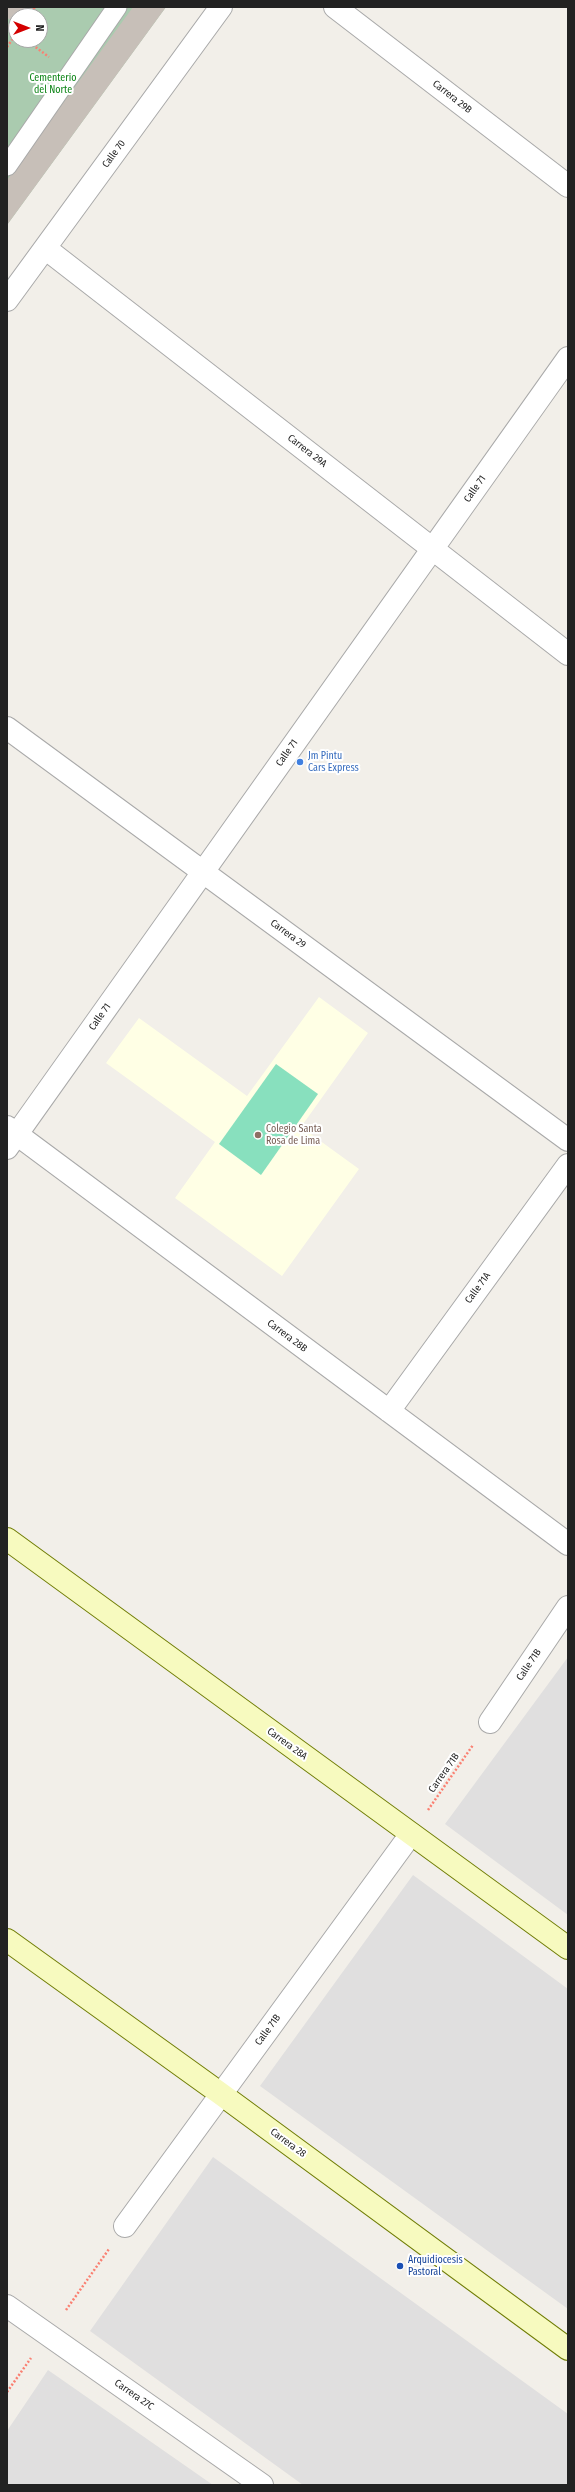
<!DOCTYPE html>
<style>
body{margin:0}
#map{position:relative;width:575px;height:2492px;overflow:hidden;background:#f2efe9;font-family:"Fira Sans Condensed",sans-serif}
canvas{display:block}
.frame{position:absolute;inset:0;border:8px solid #222;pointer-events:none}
.north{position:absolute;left:8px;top:8px;width:40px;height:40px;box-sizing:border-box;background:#fff;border:1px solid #a7a7a7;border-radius:50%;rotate:90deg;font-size:11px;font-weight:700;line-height:16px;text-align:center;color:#222}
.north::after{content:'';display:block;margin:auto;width:14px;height:18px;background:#d40000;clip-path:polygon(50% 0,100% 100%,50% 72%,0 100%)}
</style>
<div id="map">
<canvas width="575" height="2492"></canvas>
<div class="frame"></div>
<div class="north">N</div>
</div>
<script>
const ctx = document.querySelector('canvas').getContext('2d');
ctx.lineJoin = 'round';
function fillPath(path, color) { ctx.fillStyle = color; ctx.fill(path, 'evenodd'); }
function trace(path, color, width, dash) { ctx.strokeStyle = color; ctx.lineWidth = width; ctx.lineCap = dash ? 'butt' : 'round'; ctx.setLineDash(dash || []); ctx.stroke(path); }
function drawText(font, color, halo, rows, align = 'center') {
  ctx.font = font + ' "Fira Sans Condensed",sans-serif'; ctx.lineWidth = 4; ctx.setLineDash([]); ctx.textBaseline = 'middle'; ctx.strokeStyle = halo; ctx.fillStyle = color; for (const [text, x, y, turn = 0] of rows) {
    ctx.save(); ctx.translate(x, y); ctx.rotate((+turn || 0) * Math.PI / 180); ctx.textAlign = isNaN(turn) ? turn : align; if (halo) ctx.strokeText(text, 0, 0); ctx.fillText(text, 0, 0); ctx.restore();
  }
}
fillPath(new Path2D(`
 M568,1657V1915L445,1824Z
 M413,1875L568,1989V2309L260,2086Z
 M213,2157L568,2414V2485H303L90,2331Z
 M48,2370L213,2485H7V2431Z`), '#e0dfdf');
fillPath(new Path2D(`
 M319,997L368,1033L301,1127L359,1169L282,1276L175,1198L215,1142L106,1063L139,1018L247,1096Z`), '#ffffe5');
fillPath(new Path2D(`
 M7,7H166L7,225ZM16,16H40V40H16Z`), '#aacbaf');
fillPath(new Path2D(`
 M276,1064L318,1094L261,1175L219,1144Z`), '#88e0be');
fillPath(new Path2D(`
 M7,7H26L20,16H16L15,23L7,18Z
 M133,7H166L7,225V180Z`), '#c7bfb8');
const lane = new Path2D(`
 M7,166L117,7`);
const street = new Path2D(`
 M335,7L568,186
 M45,248L568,654
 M7,300L221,7
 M7,728L568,1140
 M7,1127L568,1544
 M7,1148L568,358
 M389,1411L568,1165
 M490,1722L568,1607
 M125,2226L411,1834
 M7,2306L262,2485`);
const secondary = new Path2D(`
 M7,1539L568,1948
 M7,1940L221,2094L568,2349`);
trace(lane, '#a9a9a9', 21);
trace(street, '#a9a9a9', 24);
trace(secondary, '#707d05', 24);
trace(new Path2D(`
 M29,16L35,7
 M7,26L16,33
 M26,40L49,57
 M7,47L16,34
 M428,1810L473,1745
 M66,2310L109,2249
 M7,2392L31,2358`), '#fa8072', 2.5, [2, 2]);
trace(lane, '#fff', 19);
trace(street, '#fff', 22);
trace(secondary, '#f7fabf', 22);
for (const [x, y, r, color] of [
 [300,762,4,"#3f7fe0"],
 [258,1135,4,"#8d6e63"],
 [400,2266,4,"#1a4fb4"]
]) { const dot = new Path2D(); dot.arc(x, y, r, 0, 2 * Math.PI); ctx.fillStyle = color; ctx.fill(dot); trace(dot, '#fff', 1.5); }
drawText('10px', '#0c8416', '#fff', [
 ["Cementerio",53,78],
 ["del Norte",53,90]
]);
drawText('10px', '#222', '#fff', [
 ["Carrera 29B",452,97,38],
 ["Calle 70",114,154,-54],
 ["Carrera 29A",307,451,38],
 ["Calle 71",475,489,-55],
 ["Calle 71",287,753,-55],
 ["Carrera 29",288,934,36],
 ["Calle 71",100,1017,-55],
 ["Calle 71A",478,1288,-54],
 ["Carrera 28B",287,1336,37],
 ["Calle 71B",529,1665,-56],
 ["Carrera 28A",287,1744,36],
 ["Carrera 71B",444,1773,-55],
 ["Calle 71B",268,2030,-54],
 ["Carrera 28",288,2143,36],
 ["Carrera 27C",134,2395,35]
]);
drawText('10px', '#366cbe', '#fff', [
 ["Jm Pintu",308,756],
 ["Cars Express",308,768]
], 'left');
drawText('10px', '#785e54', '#fff', [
 ["Colegio Santa",266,1129],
 ["Rosa de Lima",266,1141]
], 'left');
drawText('10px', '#164399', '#fff', [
 ["Arquidiocesis",408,2260],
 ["Pastoral",408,2272]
], 'left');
</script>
